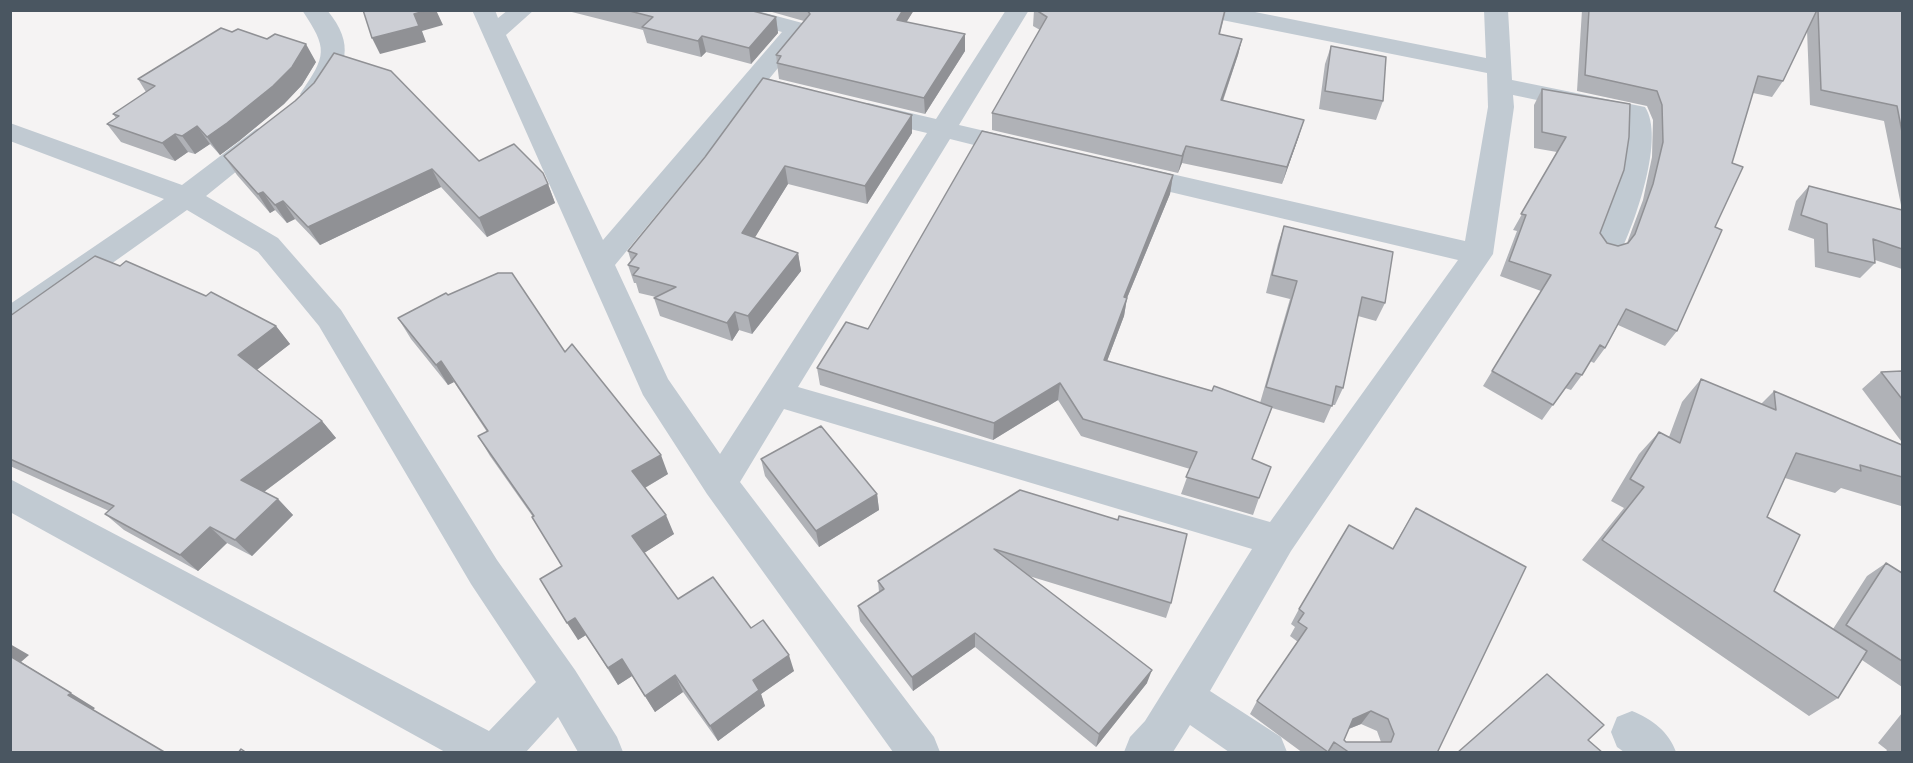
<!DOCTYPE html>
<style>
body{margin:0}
#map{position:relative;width:1913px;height:763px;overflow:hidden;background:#f5f3f3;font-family:Barlow,sans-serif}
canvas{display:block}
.frame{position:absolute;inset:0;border:12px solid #4a5661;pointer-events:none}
</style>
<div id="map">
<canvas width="1913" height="763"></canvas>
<div class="frame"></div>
</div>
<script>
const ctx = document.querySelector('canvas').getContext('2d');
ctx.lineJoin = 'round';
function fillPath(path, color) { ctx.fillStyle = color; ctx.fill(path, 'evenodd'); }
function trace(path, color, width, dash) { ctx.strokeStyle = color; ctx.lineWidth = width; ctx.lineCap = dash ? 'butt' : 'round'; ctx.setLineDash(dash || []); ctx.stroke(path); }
fillPath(new Path2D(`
 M302,10H327C356,45 346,67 322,99L313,102L304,99L300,94C327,55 328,49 302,10Z
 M472,10H495L498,18L508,10H534L506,35L603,240L782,32L717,15L714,10H754L806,24L810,29L769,79L813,90L817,95L813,100L804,103L758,92L615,265L668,379L720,454L927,133L859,117L855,111L859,105L868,103L936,119L1006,10H1029L959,125L1032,142L1035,148L1032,154L1022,157L950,139L798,387L1270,522L1458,260L1128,182L1118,179L1114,173L1118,167L1128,164L1465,241L1488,107L1487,73L1207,17L1199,15L1196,10H1245L1486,58L1484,10H1508L1512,80L1645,107C1665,137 1636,219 1622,249L1617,256L1607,259L1597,256L1592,249C1613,207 1625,166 1623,118L1513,95L1514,107L1493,254L1291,551L1210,691L1281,737L1287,752H1229L1190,725L1173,752H1124L1130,737L1145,721L1252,549L784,409L740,482L934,737L940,752H893L707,494L643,395Z
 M10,123L182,185L256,129L265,127L274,129L278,135L274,141L206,196L278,238L341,310L497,560L575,670L617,737L623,752H578L558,717L526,752H445L10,512V479L489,731L536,682L471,584L319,326L258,252L187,210L21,328L10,331V304L164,199L10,141Z
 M1632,711C1652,719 1669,732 1676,752H1624L1617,747L1611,732L1617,717Z`), '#c1cad2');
fillPath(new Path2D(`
 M564,10H749L776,17L778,33L751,64L706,52L701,57L647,43L643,30Z
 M765,10H914L906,22L965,34V51L925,114L779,79L776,55L804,21Z
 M1034,10H1226L1220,34L1242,39L1238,55L1223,101L1299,136L1282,184L1182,163L1178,173L992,130V113L1040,30L1033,26Z
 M1582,10H1902V269L1875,260V263L1860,278L1815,267L1814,239L1788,230L1796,201L1809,186L1902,210L1884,121L1810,105L1807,30L1783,81L1772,97L1753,93L1732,163L1715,227L1677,331L1665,346L1618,325L1605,348L1594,363L1590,361L1582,375L1571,390L1565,388L1542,420L1483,386L1541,291L1500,276L1517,231L1513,230L1557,152L1534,148V105L1542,89L1630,104L1600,233L1607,243L1618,246L1627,243L1643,200L1652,157L1653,120L1647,106L1577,91Z
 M1331,46L1383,101L1376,120L1319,109L1325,64Z
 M316,62L302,85L284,104L239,141L220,155L210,144L195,154L188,152L175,161L121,142L107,124L116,118L113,114L146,92L138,79Z
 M912,133L867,204L788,184L754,238L798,253L801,271L752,334L739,330L732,341L660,316L654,298L656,297L639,293L636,283H634L628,265L631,261L628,251L705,157Z
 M224,156L479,161L548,184L555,203L487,237L441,187L320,245L295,219L287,223L275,210L270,213L237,175Z
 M1173,175L1170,194L1127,298L1124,316L1107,361L1212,391L1260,403L1290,299L1266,293L1278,244L1284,226L1385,303L1376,321L1358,316L1343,388L1335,405H1332L1324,423L1272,408L1252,459L1259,498L1253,515L1181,494L1190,469L1081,436L1058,400L993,440L820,385L817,368L868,329Z
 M120,266L276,326L290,344L256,370L322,421L336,438L264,492L278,499L293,515L252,556L227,543L198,571L124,530L105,514L109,511L10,466V316Z
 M448,295L565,352L668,474L645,488L674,534L644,553L678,599L751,628L794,671L761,694L765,706L718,741L683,692L655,712L632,676L618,685L586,635L578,640L562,566L533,517L490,456L478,436L487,432L454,382L448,385L411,339L398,318Z
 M1902,371V441H1901L1862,389L1881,372Z
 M1701,379L1761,404L1774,391L1902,445V504L1901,506L1841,488L1835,493L1785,478L1767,517L1774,591L1833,629L1867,576L1886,563L1902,573V687L1862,660L1838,698L1809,716L1582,560L1624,508L1611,501L1639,454L1659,432L1669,437L1682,402Z
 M761,459L877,494L879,510L819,547L765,476Z
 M1020,490L1171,603L1166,618L1029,576L1147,683L1096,747L975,647L913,691L860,621L858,606L879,592L878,581Z
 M1416,508L1437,753H1303L1250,714L1257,701L1298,642L1290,636L1295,627L1291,624L1299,609L1392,549ZM1361,724L1377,731L1381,742H1346L1344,740L1349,729Z
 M1902,713V753H1885L1887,750L1878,743Z`), '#b0b2b7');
fillPath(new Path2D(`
 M428,10H436L443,25L422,31L426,42L380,54L372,38L414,14Z
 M903,10H914L898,36L897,20Z
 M776,17L778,33L751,64L749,48Z
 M965,34V51L925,114L924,98Z
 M702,36L706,52L701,57L698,41Z
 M1242,39L1238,55L1217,117L1221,100Z
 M306,44L316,62L302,85L284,104L239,141L220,155L207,137Z
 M912,115V133L867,204L865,186Z
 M1304,120L1299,136L1282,184L1287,167Z
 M197,126L210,144L195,154L182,136Z
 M175,134L188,152L175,161L162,143Z
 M1186,146L1182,163L1178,173L1182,156Z
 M785,166L788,184L746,252L742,233Z
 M432,169L441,187L320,245L308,227Z
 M1173,175L1170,194L1127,298L1124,316L1101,377L1104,360L1124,297Z
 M548,184L555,203L487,237L479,218Z
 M263,192L275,210L270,213L258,194Z
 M283,201L295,219L287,223L275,205Z
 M798,253L801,271L752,334L748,316Z
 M735,312L739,330L732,341L727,323Z
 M276,326L290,344L253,373L238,355Z
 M441,361L454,382L448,385L436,365Z
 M1060,383L1058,400L993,440L994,423Z
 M322,421L336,438L257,497L241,480Z
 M661,455L668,474L641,490L632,471Z
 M877,494L879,510L819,547L816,531Z
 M278,499L293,515L252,556L235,540Z
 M666,515L674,534L641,555L632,536Z
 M210,527L227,543L198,571L180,555Z
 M575,618L586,635L578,640L567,623Z
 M975,633V647L913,691L912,677Z
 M10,644L29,655L21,662L95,708L93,710L68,695L10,656Z
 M789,655L794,671L761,694L765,706L718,741L710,726L753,680Z
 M622,659L632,676L618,685L608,668Z
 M1152,670L1147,683L1096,747L1099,734Z
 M675,675L683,692L655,712L645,696Z
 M1371,711L1361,724L1343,731L1353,719Z`), '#909195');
const building = new Path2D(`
 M363,10H428L414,14L419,26L372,38Z
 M626,10H749L776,17L749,48L702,36L698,41L642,27L653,17Z
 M807,10H903L897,20L965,34L924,98L777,63L781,56L776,55L810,14Z
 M1036,10H1225L1219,34L1242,39L1221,100L1304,120L1287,167L1186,146L1182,156L992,113L1047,17Z
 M1589,10H1817L1783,81L1758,76L1732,163L1743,167L1715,227L1722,230L1677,331L1626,309L1605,348L1600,345L1582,375L1576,373L1553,405L1492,371L1551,275L1509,261L1526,215L1521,214L1566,137L1542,132V89L1630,104L1629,137L1624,170L1600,233L1607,243L1618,246L1628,243L1635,234L1653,184L1663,142L1662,105L1657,91L1585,75Z
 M1818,10H1902V132L1897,106L1821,90Z
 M221,28L232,32L238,29L267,39L275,34L306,44L292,67L273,86L227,123L207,137L197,126L182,136L175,134L162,143L107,124L119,116L113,114L155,86L138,79Z
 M1331,46L1386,57L1383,101L1325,91Z
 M334,53L391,71L479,161L514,144L543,173L548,184L479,218L432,169L308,227L283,201L275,205L263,192L258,194L224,156L295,101L314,83Z
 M763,78L912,115L865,186L785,166L742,233L798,253L748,316L735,312L727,323L654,298L676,287L633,275L639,268L628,265L637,254L628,251L705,157Z
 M982,131L1173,175L1124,297L1127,298L1104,360L1212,391L1214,386L1272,407L1252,459L1271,467L1259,498L1186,477L1197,452L1083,419L1060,383L994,423L817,368L846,322L868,329Z
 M1809,186L1902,210V249L1873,239L1875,263L1828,252L1827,224L1801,215Z
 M1284,226L1393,252L1385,303L1362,297L1343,388L1336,386L1332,406L1266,387L1297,281L1272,275Z
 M95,256L120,266L126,261L206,296L211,292L276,326L238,355L322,421L241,480L278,499L235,540L210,527L180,555L105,514L114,506L10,459V316Z
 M498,273H512L565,352L572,344L661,455L632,471L666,515L632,536L678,599L713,577L751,628L763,620L789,655L753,680L759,690L710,726L675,675L645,696L622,659L608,668L575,618L567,623L540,579L562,566L532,517L534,516L478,436L488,431L441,361L436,365L398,318L446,293L448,295Z
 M1902,371V399L1881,372Z
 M1701,379L1776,410L1774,391L1902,445V477L1860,465L1861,471L1796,453L1767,517L1800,535L1774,591L1867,651L1838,698L1602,540L1644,487L1630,479L1659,432L1680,443Z
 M821,426L877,494L816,531L761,459Z
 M1020,490L1118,520L1119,516L1187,534L1171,603L994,549L1152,670L1099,734L975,633L912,677L858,606L884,589L878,581Z
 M1416,508L1526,567L1437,753H1350L1334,742L1328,752L1257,701L1307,628L1298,622L1304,613L1299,609L1349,525L1393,549ZM1371,711L1388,719L1394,734L1391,742H1346L1344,740L1353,719Z
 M1886,563L1902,573V661L1846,625Z
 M10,656L71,693L68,695L166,753H10Z
 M1547,674L1604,725L1588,740L1603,753H1457Z
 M241,749L247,753H238Z`);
fillPath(building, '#cdcfd5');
trace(building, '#909195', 1.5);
</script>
